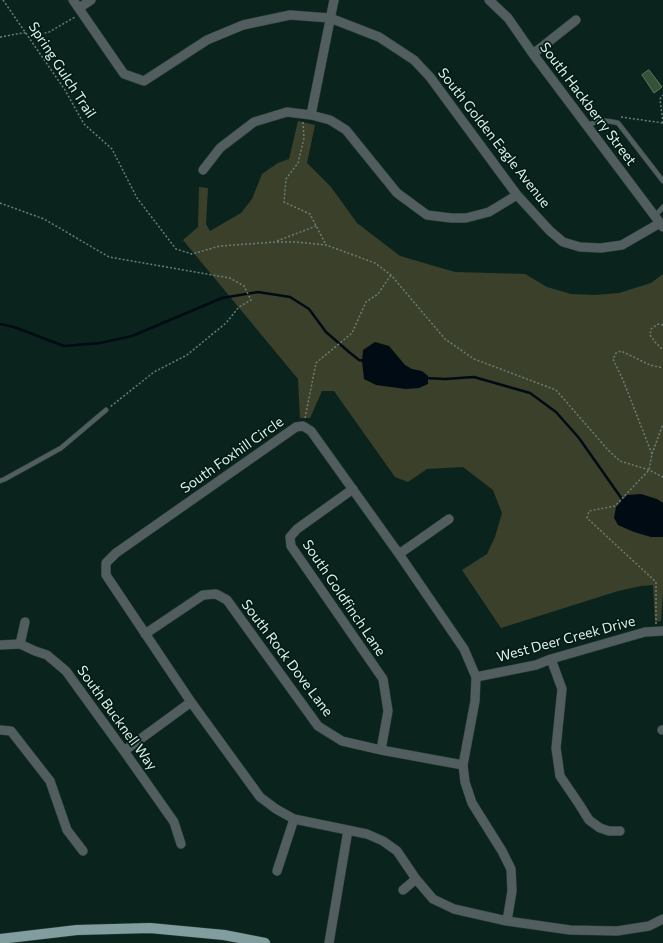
<!DOCTYPE html>
<style>
body{margin:0}
canvas{display:block;background:#0a241d}
</style>
<canvas width="663" height="943"></canvas>
<script>
const ctx = document.querySelector('canvas').getContext('2d');
ctx.lineJoin = 'round';
function fillPath(path, color) { ctx.fillStyle = color; ctx.fill(path, 'evenodd'); }
function trace(path, color, width, dash) { ctx.strokeStyle = color; ctx.lineWidth = width; ctx.lineCap = dash ? 'butt' : 'round'; ctx.setLineDash(dash || []); ctx.stroke(path); }
function drawText(font, color, halo, rows, align = 'center') {
  ctx.font = font + ' Commissioner,sans-serif'; ctx.lineWidth = 3.5; ctx.setLineDash([]); ctx.textBaseline = 'middle'; ctx.strokeStyle = halo; ctx.fillStyle = color; for (const [text, x, y, turn = 0] of rows) {
    ctx.save(); ctx.translate(x, y); ctx.rotate((+turn || 0) * Math.PI / 180); ctx.textAlign = isNaN(turn) ? turn : align; if (halo) ctx.strokeText(text, 0, 0); ctx.fillText(text, 0, 0); ctx.restore();
  }
}
fillPath(new Path2D(`
 M298,121L315,125L307,163L331,187L357,223L400,256L455,272L525,274L547,287L571,294L595,295L619,293L651,283L663,274V592L661,621L655,622L653,585L641,586L618,591L501,628L462,570L487,554L495,537L502,513L493,490L463,467L427,469L408,482L395,477L334,391H322L310,418H300L298,379L183,240L198,227L199,187L208,188L206,224L210,231L241,213L252,199L262,174L278,163L289,159Z`), '#3b402a');
fillPath(new Path2D(`
 M375,342L389,346L405,365L412,369L422,371L428,376V384L419,388L406,389L376,385L364,379L362,361L363,350Z
 M641,494L657,499L663,503V537H651L634,532L618,525L614,518L616,507L627,495Z`), '#000b14');
trace(new Path2D(`
 M0,324L14,327L64,346L100,343L132,336L222,298L258,292L290,297L309,309L326,332L349,352L359,360L364,361
 M425,378L445,379L474,377L530,393L556,412L579,438L624,502`), '#000b14', 2.5);
const building = new Path2D(`
 M649,70L662,87L654,93L642,75Z`);
fillPath(building, '#345236');
trace(building, '#637563', 1);
const lane = new Path2D(`
 M587,126C599,119 605,120 618,123L663,181
 M655,216L663,207
 M0,481L5,479L61,448L106,410`);
const street = new Path2D(`
 M73,0L124,74L144,81L207,40L243,25L290,15L330,18L379,37L414,60L430,77L517,195L550,231L563,242L580,247L601,248L622,245L660,223
 M489,0L508,18L533,54L663,227
 M79,8L91,0
 M533,54L576,20
 M311,115L334,0
 M203,170L220,148L254,122L287,112L311,115L330,120L346,130L397,193L427,215L451,218H466L489,212L517,195
 M353,489L297,529L290,537L291,546L383,679L388,711L381,750
 M399,554L449,519
 M145,634L203,595L216,594L227,600L318,726L342,741L381,750L463,765
 M20,644L25,622
 M0,645L20,644L35,651L47,655L66,671L124,751L174,822L181,844
 M551,659L562,689L556,748L560,776L579,804L589,820L600,828L609,831H620
 M476,677L536,665L551,659L645,632L663,631
 M0,730L11,731L50,781L67,830L83,851
 M662,730H663
 M124,751L191,702
 M277,871L294,819
 M403,890L416,879
 M507,921L512,891L511,869L502,851L472,803L465,782L463,765L475,701L476,677L464,649L399,554L311,431L303,426L296,427L116,553L106,563V575L191,702L260,797L276,809L294,819L367,834L383,841L397,851L416,879L433,899L454,909L507,921L570,930L617,931L649,926L663,919
 M329,943L348,830`);
const primary = new Path2D(`
 M0,939L77,930L150,928L224,935L265,943`);
trace(lane, '#28403a', 5.5);
trace(street, '#28403a', 10);
trace(primary, '#28403a', 11);
trace(new Path2D(`
 M3,0L65,90L84,124L112,149L137,198L176,249L192,254L220,246L276,242H296L326,245L375,263L391,275L445,339L474,359L556,390L608,450L620,461L649,470L663,477
 M0,37C9,36 17,33 26,33
 M29,37L49,32L75,17
 M588,113L600,114
 M621,117L663,123
 M303,122L304,138L298,163L286,179L284,202L310,214L326,245
 M663,123L660,99L663,95
 M0,203L44,219L109,257L195,272L230,278L244,286L251,300L239,307L226,323L187,355L154,372L110,407
 M277,241L316,226
 M663,325L658,324L651,329L650,335L655,342L663,350
 M305,418L316,363L352,333L366,302L378,294L391,275
 M652,454L663,424
 M656,624V582L587,518L589,511L615,506L649,470L652,454L623,380L613,359L616,353L621,351L650,365L663,368`), '#697e78', 1.5, [2, 2]);
trace(lane, '#515d5e', 4.5);
trace(street, '#515d5e', 9);
trace(primary, '#829d9e', 10);
drawText('14px', '#e0efea', '#021b14', [
 ["Spring Gulch Trail",62,70,57],
 ["South Hackberry Street",588,104,53],
 ["South Golden Eagle Avenue",494,138,52],
 ["South Foxhill Circle",232,455,-35],
 ["South Goldfinch Lane",344,598,56],
 ["West Deer Creek Drive",566,639,-15],
 ["South Rock Dove Lane",287,658,53],
 ["South Bucknell Way",117,718,54]
]);
</script>
